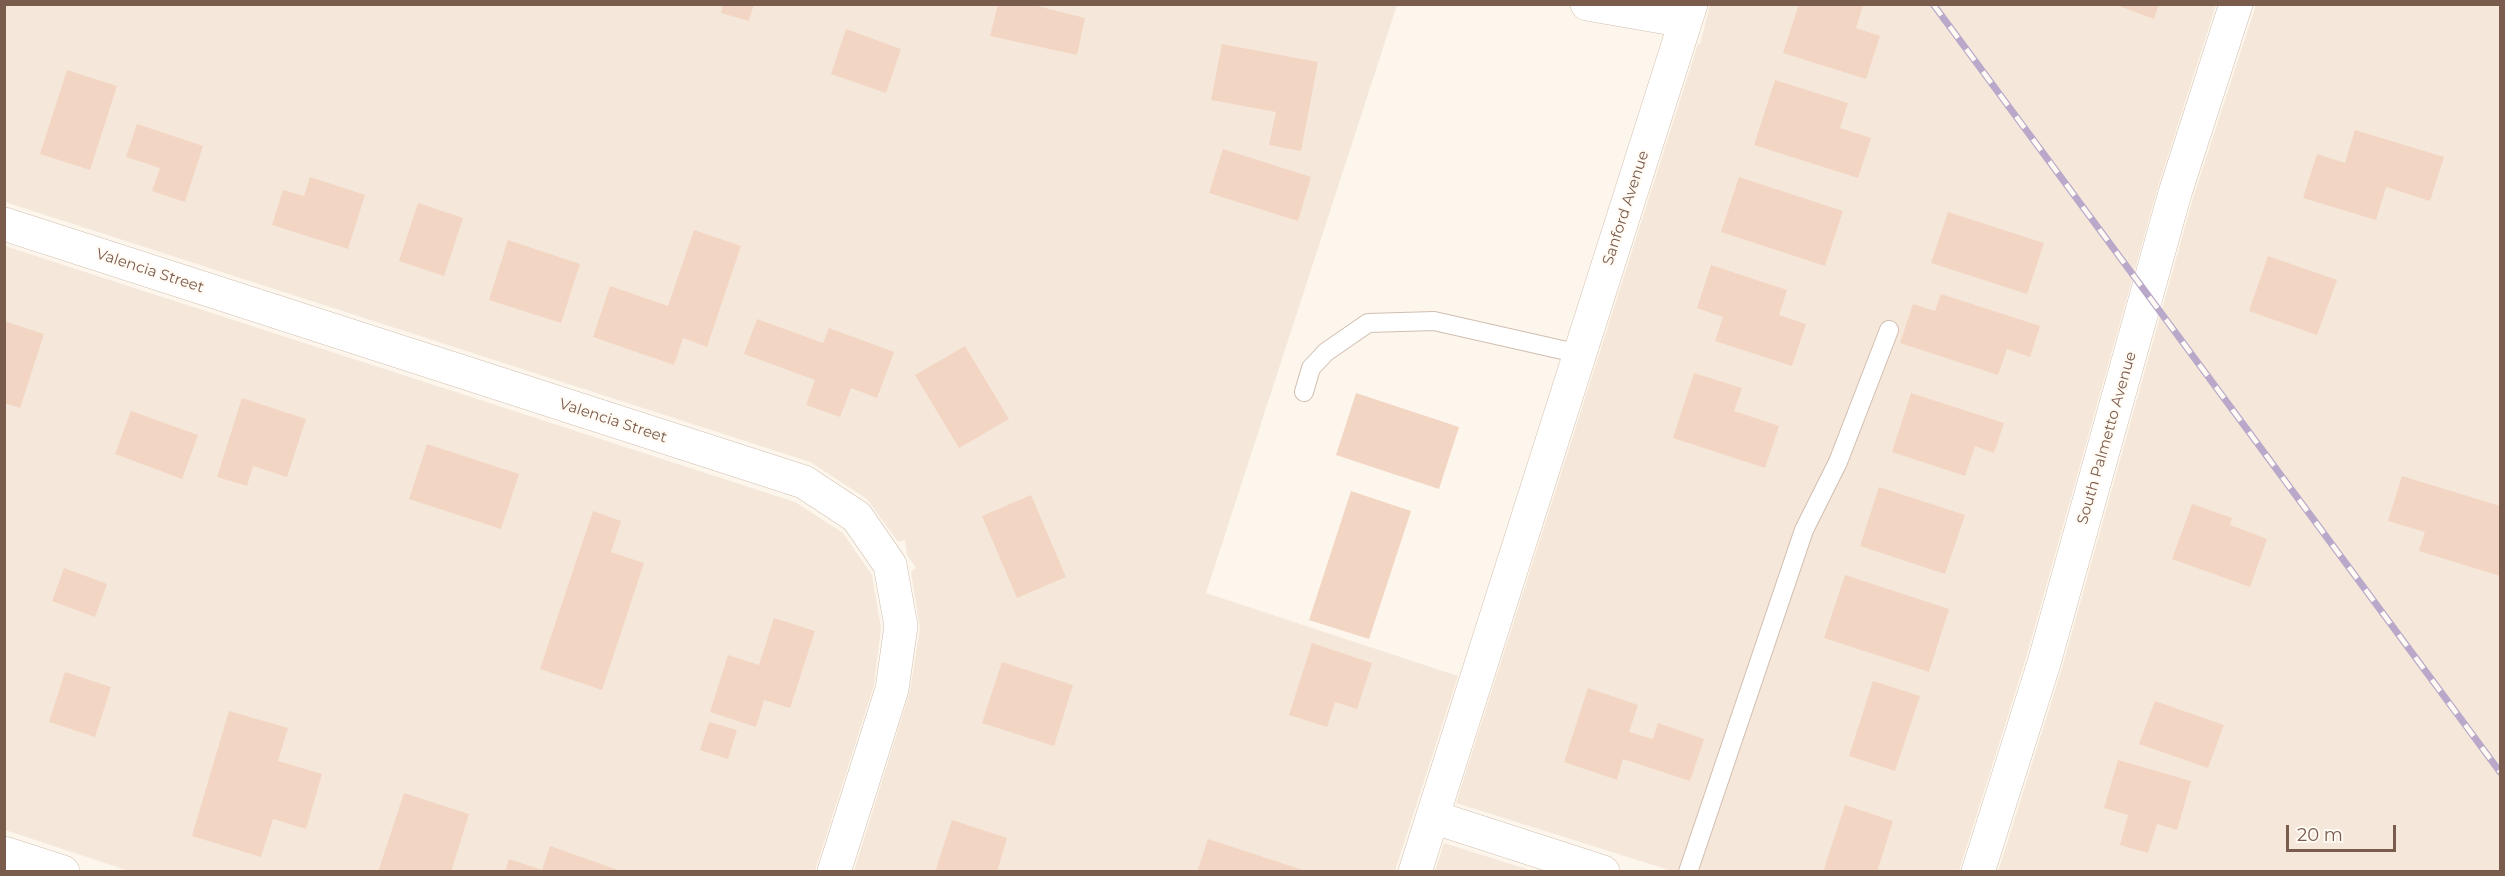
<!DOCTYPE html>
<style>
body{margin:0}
#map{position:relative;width:2505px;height:876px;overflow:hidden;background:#fdf6ec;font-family:Montserrat,sans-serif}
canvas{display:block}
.frame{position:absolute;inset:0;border:6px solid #7a5c4d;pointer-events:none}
.scale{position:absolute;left:2286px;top:825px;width:110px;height:27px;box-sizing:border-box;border:3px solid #7a5c4d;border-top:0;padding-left:8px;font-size:18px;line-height:21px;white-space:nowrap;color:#7a5c4d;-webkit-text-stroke:4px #fffaf3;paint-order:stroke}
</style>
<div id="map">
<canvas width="2505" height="876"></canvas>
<div class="frame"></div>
<div class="scale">20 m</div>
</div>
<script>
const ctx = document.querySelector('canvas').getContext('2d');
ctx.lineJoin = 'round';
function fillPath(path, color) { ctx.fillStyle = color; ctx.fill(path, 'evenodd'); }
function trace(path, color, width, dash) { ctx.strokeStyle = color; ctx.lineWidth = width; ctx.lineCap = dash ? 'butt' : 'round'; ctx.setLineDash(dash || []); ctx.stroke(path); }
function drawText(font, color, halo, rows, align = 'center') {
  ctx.font = font + ' Montserrat,sans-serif'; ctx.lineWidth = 4.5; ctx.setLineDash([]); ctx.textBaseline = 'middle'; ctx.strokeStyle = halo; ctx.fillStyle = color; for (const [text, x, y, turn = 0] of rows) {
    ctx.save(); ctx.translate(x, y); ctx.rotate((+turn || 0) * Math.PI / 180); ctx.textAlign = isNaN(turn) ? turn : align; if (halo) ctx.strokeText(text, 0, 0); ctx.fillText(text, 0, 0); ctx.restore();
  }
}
fillPath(new Path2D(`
 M5,5H1397L1206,593L1458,676L1395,871H854L910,691L920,628L911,572L916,568L907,555L905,540L898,542L867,499L810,462L5,202Z
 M1710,5H2216L2158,187L2026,658L1959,871H1672L1456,803L1698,44H1700Z
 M2256,5H2500V871L1998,872L2062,668L2193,198Z
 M5,246L795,502L843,533L872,575L881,628L874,685L815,871L132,872L5,830Z
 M1444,843L1533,871H1435Z`), '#f5e8da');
fillPath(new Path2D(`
 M723,4H754L749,21L721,13Z
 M998,4H1029L1085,18L1077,55L990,36Z
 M1799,4L1863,5L1856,28L1880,36L1866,79L1783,53Z
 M2114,4H2159L2154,19Z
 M846,29L901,49L886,93L831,74Z
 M1222,44L1318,62L1301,151L1269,145L1276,112L1211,100Z
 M67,70L117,86L90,170L40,154Z
 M1775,80L1848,103L1840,128L1871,138L1858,178L1754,145Z
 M137,124L203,146L185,202L152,191L160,168L126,157Z
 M2355,130L2444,157L2430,201L2386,187L2376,220L2303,198L2317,154L2345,163Z
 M1223,149L1311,177L1298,221L1209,193Z
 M310,177L365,195L348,249L272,225L283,190L304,196Z
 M1739,177L1843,211L1825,266L1721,232Z
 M418,203L463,218L444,276L399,261Z
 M1948,212L2044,243L2027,294L1931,263Z
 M694,230L741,246L707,347L683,338L674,365L593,337L610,286L668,306Z
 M508,240L580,264L561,323L489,300Z
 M2268,256L2337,280L2317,335L2249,311Z
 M1711,265L1787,290L1779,315L1806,324L1792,366L1715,341L1723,317L1697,308Z
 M1941,294L2040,326L2030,357L2007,349L1998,375L1900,343L1913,304L1935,311Z
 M757,319L823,343L829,328L894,352L877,398L851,388L840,417L806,405L815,380L744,354Z
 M4,321L44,334L20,408L4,403Z
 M965,346L1009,419L959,448L915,375Z
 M1694,373L1742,388L1734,411L1779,426L1765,468L1673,438Z
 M1356,393L1459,427L1439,489L1336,455Z
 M1911,393L2004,423L1994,453L1975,446L1965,476L1892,452Z
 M242,398L306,419L287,477L253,466L247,486L217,477Z
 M131,411L198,435L182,479L115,454Z
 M427,444L519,474L501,529L409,499Z
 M2402,476L2500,506V576L2419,551L2425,532L2388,521Z
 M1879,487L1965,515L1945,574L1860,546Z
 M1351,491L1411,511L1369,639L1309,620Z
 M1031,495L1066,577L1017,598L982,516Z
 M2192,504L2232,518L2230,525L2267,539L2250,587L2172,559Z
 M593,511L621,521L611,552L644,563L602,690L540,669Z
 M64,568L107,584L95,617L52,601Z
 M1845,575L1949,609L1929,672L1824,638Z
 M774,618L815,631L790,708L764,700L756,727L710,712L728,655L759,665Z
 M1312,643L1372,663L1357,709L1335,702L1327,727L1289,715Z
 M1002,662L1073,685L1054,746L982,723Z
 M65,672L111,687L95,737L49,722Z
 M1873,681L1920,696L1895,771L1849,756Z
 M1588,688L1638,705L1629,732L1653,739L1658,723L1704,739L1690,781L1623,759L1617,780L1564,762Z
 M2155,701L2224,725L2208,768L2139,744Z
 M229,711L288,728L278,761L322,774L306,829L273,819L261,857L192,836Z
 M709,722L737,730L728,759L700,750Z
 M2118,760L2191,781L2177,830L2157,824L2148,853L2120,845L2128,815L2104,808Z
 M404,793L469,814L451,872H378Z
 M1845,805L1893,821L1877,872H1823Z
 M952,820L1007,838L997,872H935Z
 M1208,839L1306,871V872H1197Z
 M550,846L621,871V872H505L509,859L542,870Z`), '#f3d5c3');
const service = new Path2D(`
 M1304,392L1311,368L1326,352L1368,323L1434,321L1580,354
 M1688,872L1804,530L1838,462L1889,330`);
const minor = new Path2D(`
 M1587,4L1685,21
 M4,224L804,482L857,517L890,565L901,626L892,689L834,872
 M1433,817L1603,872
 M4,853L63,872
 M1978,872L2044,663L2175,193L2236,4`);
const secondary = new Path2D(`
 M1415,872L1691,4`);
trace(service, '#d1beb0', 20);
trace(minor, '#d1beb0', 34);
trace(secondary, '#d6c0b0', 34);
trace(service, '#fff', 18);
trace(minor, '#fff', 33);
trace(secondary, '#fff', 33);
const rail = new Path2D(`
 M1933,4L2500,772`);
trace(rail, '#b9a8c9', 7);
trace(rail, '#fffaf3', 4.5, [14]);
drawText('15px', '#7a5c4d', '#fffaf3', [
 ["Sanford Avenue",1626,208,-72],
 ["Valencia Street",150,271,18],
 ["Valencia Street",613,421,18],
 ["South Palmetto Avenue",2107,438,-74]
]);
</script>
